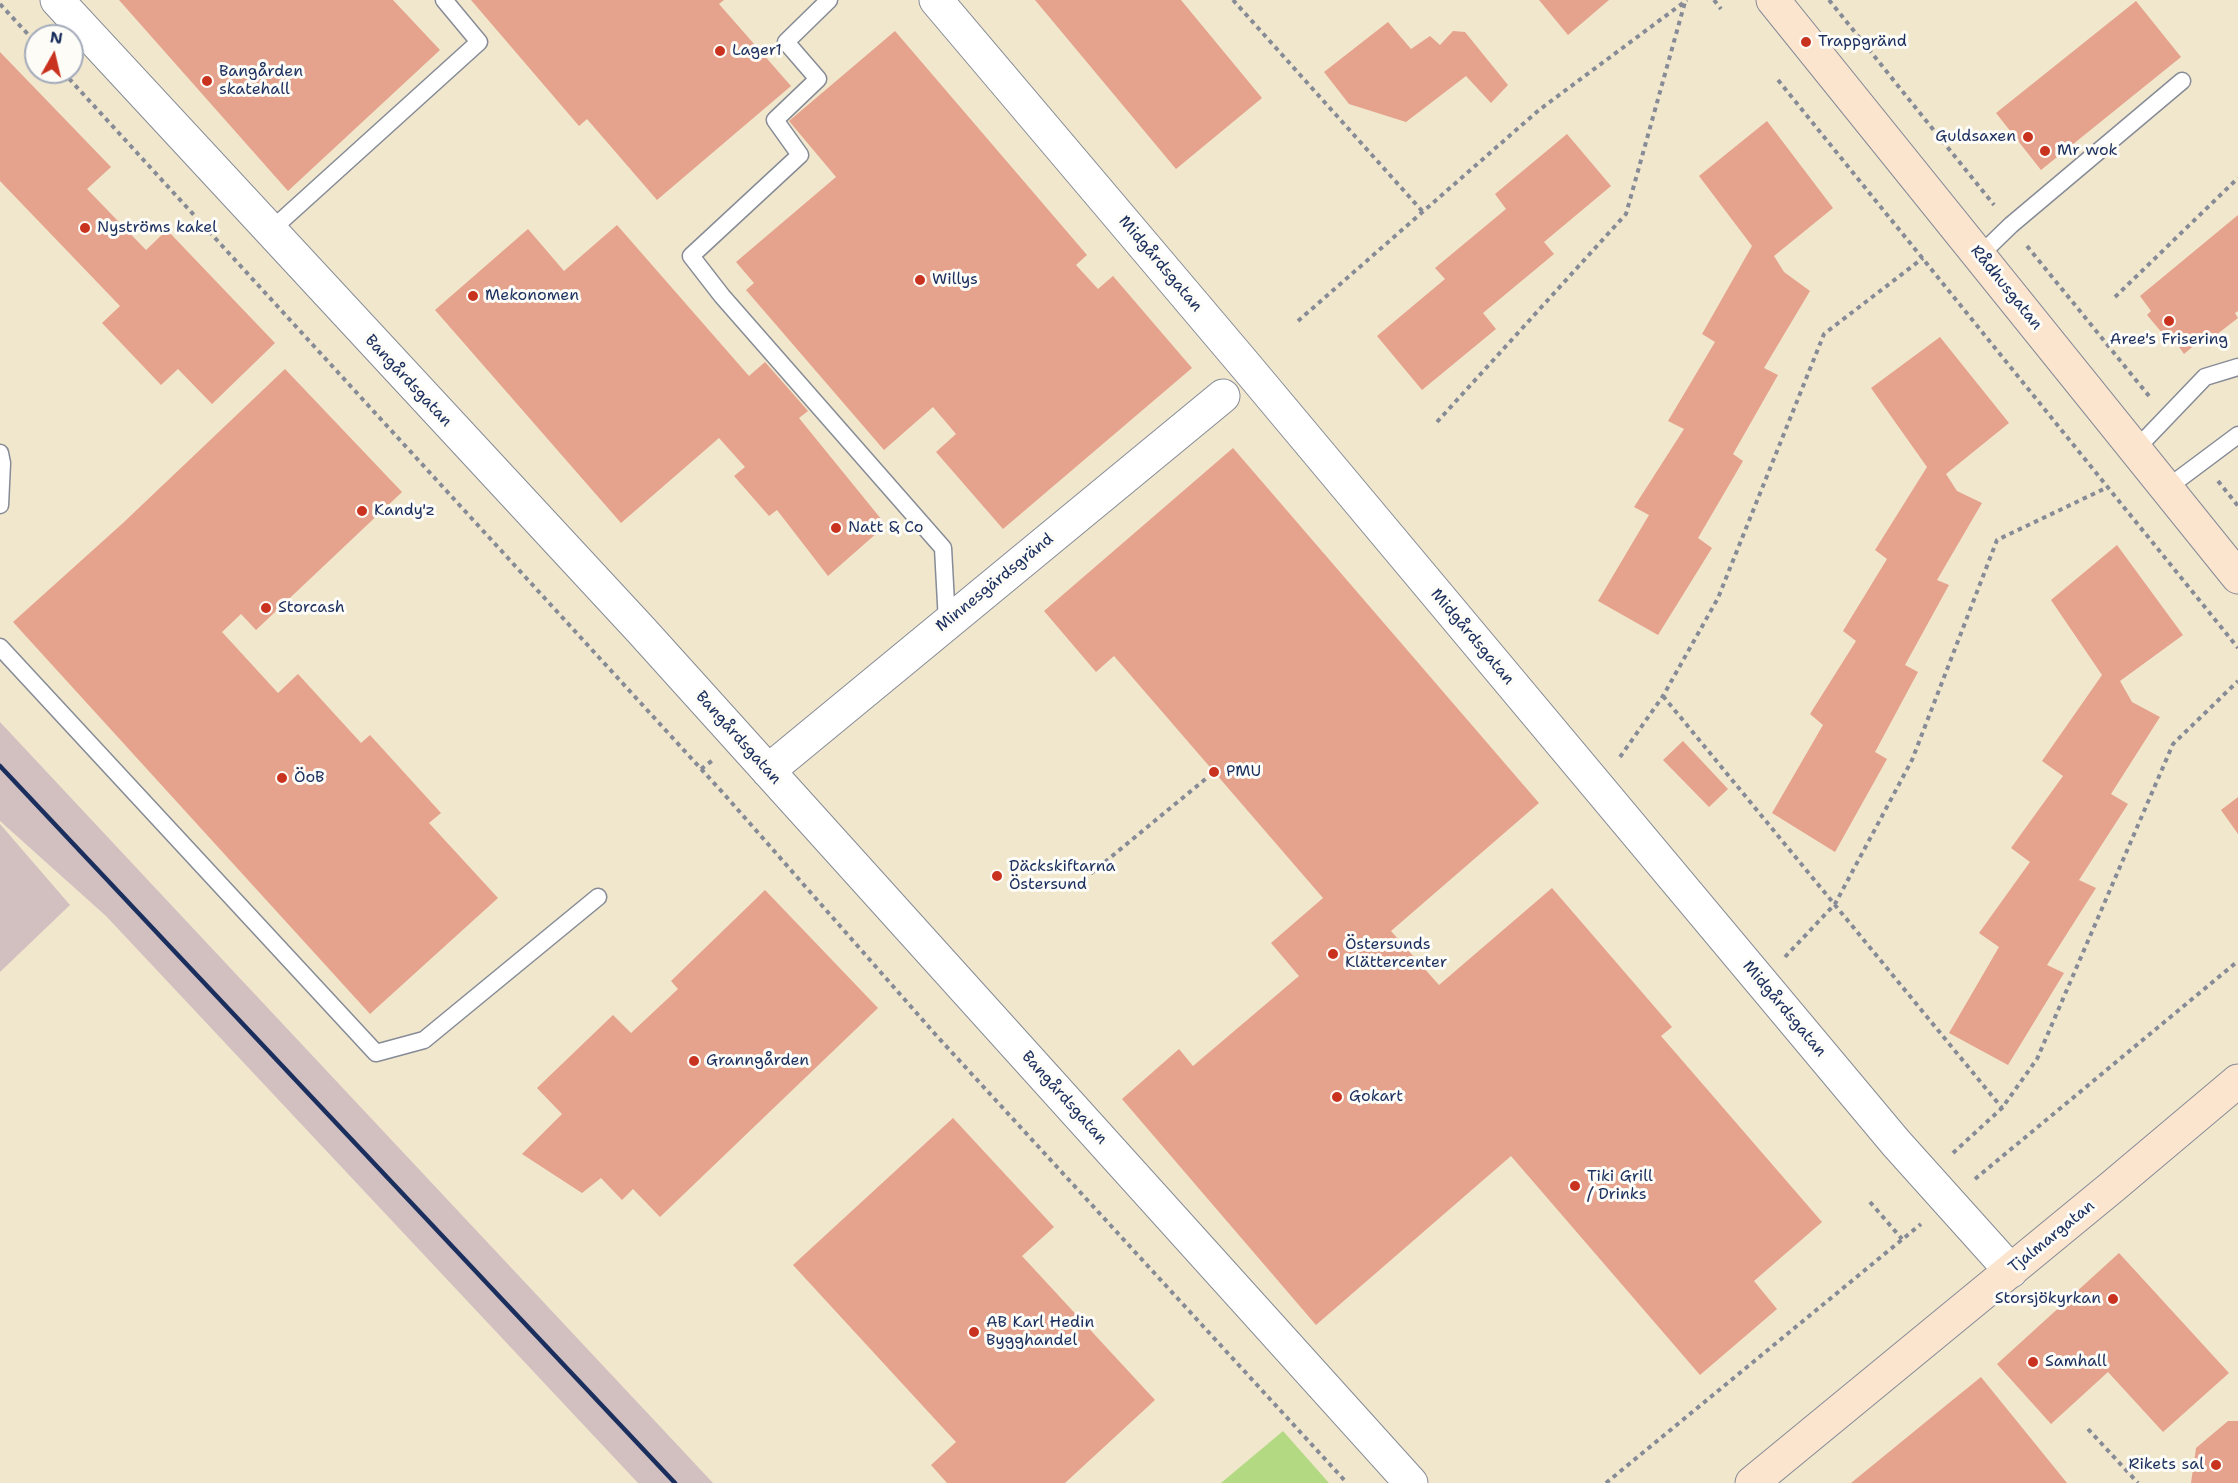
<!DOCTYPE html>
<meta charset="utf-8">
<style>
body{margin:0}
#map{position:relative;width:2238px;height:1483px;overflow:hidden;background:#f1e7cd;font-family:"Shantell Sans",sans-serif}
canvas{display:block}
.north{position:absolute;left:24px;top:24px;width:60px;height:60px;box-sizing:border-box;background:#fdfcf7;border:2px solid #a3aaba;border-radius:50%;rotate:8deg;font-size:16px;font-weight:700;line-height:24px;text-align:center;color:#1b2f5e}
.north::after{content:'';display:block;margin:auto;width:21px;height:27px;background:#c8321e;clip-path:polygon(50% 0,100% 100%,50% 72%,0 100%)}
</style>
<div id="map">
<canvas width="2238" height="1483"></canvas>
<div class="north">N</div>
</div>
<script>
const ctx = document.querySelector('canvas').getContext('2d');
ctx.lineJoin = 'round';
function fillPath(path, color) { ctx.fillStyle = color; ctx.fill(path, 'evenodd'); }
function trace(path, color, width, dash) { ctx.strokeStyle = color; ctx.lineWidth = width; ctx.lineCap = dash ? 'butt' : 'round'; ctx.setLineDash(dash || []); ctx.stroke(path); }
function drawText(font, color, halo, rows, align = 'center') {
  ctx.font = font + ' "Shantell Sans",sans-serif'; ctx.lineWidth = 6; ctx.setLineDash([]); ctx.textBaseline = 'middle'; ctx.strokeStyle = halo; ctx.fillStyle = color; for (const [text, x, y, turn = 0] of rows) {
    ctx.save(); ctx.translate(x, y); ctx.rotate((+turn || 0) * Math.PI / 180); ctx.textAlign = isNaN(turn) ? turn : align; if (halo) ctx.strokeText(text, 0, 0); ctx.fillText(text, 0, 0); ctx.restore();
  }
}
fillPath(new Path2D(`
 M0,722L145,877L713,1483H638L106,916L0,821Z
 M0,824L70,905L0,972Z`), '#d2bfc0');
fillPath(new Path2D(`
 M1283,1431L1329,1483H1221Z`), '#b3da83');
fillPath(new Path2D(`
 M119,0H393L440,50L288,191Z
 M471,0H724L719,4L791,86L657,200L587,119L579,126Z
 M1035,0H1181L1262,98L1176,169Z
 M1539,0H1609L1568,35Z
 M2136,1L2181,57L2041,170L1996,113Z
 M1388,22L1411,49L1430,36L1440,45L1453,31L1465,32L1508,85L1491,103L1466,76L1406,122L1349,104L1324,72Z
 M895,31L1087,255L1076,265L1098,289L1113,276L1192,368L1003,529L936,452L956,434L933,407L884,450L746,290L754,283L736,262L836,177L789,121Z
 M0,52L111,167L87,189L146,250L167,230L275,343L212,404L178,369L161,385L102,323L120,306L0,181Z
 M1767,121L1833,208L1774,256L1784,272L1810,291L1764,368L1778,375L1733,454L1743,461L1698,538L1712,548L1658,635L1598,601L1649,515L1634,507L1684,429L1668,421L1715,342L1702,334L1752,246L1699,176Z
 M1567,134L1611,186L1544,242L1554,254L1483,313L1496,329L1422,390L1377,336L1445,279L1435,268L1506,209L1495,194Z
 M2238,215V311L2235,313L2238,318L2207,342L2203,338L2184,354L2172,337L2168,340L2147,315L2151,311L2140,296Z
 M617,225L749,376L765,362L808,411L799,418L886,525L828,576L777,510L769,516L734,476L745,467L719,438L621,523L435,310L528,229L564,271Z
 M1940,337L2009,423L1946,474L1957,491L1982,503L1937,580L1949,585L1905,665L1918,672L1875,752L1887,759L1835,852L1772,813L1823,725L1810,714L1856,641L1843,631L1887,559L1875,550L1927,467L1871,388Z
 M285,369L402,492L256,630L241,614L222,632L278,693L298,674L361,743L370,735L441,813L429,823L498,898L370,1014L13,622L123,523Z
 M1233,448L1539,803L1391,931L1439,985L1552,888L1672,1027L1661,1036L1822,1222L1754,1281L1777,1309L1700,1375L1511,1156L1316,1325L1122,1099L1179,1049L1193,1066L1299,976L1271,943L1323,898L1114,656L1096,672L1044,611Z
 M2117,545L2183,635L2120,681L2132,702L2160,717L2111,794L2128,804L2079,880L2096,888L2047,965L2064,973L2008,1065L1949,1033L1999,947L1979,933L2030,862L2011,848L2063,776L2042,761L2102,675L2051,600Z
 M1683,741L1728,789L1709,807L1663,760Z
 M2238,797V834L2221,810Z
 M765,890L878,1008L660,1217L633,1189L622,1200L601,1178L582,1193L522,1154L562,1114L537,1088L613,1015L631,1033L678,989L671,981Z
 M953,1118L1054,1227L1022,1256L1155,1400L1065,1483H947L931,1465L956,1442L793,1265Z
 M2119,1253L2229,1373L2163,1432L2108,1372L2051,1424L1997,1364Z
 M1981,1377L2067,1483H1851L1944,1407Z
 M2228,1421H2238V1483H2191L2196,1448Z`), '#e5a28c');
const lane = new Path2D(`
 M829,0L786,42L818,79L775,120L800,155L691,256L722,296L943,548L947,622
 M270,231L479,42L444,0
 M1979,256L2011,225L2182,81
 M2136,449L2205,377L2238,367
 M0,453L2,463L0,505
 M2167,488L2238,435
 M0,647L376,1053L424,1040L598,897`);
const street = new Path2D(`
 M57,0L641,630L1411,1483
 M936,0L1245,365L1896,1143L2011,1271
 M768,771L1223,396`);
const secondary = new Path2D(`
 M1773,0L2238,577
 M1752,1483L2112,1187L2238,1081`);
trace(lane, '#868b96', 19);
trace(street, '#868b96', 35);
trace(secondary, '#868b96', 35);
trace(new Path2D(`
 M1233,0L1423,212
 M1714,0L1721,9
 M1829,0L1994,205
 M0,4L36,43
 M63,72L724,794L935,1034L1347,1483
 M1778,80L2238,648
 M2027,246L2149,396
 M2115,297L2238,178
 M1298,321L1539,110L1687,0
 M1437,422L1626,214L1685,2
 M2218,481L2238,506
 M1663,696L2002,1108
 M1620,757L1663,696L1718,598L1824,334L1923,258
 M701,769L713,760
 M1077,885L1214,772
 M1785,957L1835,904L1912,760L1997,540L2108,487
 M1953,1153L2002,1108L2037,1059L2173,744L2238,681
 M1975,1179L2238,961
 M1870,1202L1902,1239
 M2088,1429L2138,1483
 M1606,1483L1921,1224`), '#868b96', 4, [4.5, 4.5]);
trace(lane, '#fff', 16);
trace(street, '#fff', 33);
trace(secondary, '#fce5cf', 33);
trace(new Path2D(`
 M0,766L675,1483`), '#1b2f5e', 4.5);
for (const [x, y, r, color] of [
 [1806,42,6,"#c8321e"],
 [720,51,6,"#c8321e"],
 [207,81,6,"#c8321e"],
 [2028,137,6,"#c8321e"],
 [2045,151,6,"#c8321e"],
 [85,228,6,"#c8321e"],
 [920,280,6,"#c8321e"],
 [473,296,6,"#c8321e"],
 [2169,321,6,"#c8321e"],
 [362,511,6,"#c8321e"],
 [836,528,6,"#c8321e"],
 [266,608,6,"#c8321e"],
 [1214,772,6,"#c8321e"],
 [282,778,6,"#c8321e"],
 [997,876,6,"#c8321e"],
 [1333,954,6,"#c8321e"],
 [694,1061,6,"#c8321e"],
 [1337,1097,6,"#c8321e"],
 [1575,1186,6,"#c8321e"],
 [2113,1299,6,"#c8321e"],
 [974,1332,6,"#c8321e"],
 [2033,1362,6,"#c8321e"],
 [2216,1465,6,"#c8321e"]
]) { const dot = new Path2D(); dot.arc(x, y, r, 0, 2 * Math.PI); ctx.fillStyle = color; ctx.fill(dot); trace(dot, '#fdfcf7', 2); }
drawText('16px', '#1b2f5e', '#fdfcf7', [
 ["Trappgränd",1818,42],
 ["Lager1",732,51],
 ["Bangården",219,72],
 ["skatehall",219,90],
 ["Guldsaxen",2016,137,"right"],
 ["Mr wok",2057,151],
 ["Nyströms kakel",97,228],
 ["Willys",932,280],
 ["Mekonomen",485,296],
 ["Aree's Frisering",2169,340,"center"],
 ["Kandy'z",374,511],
 ["Natt & Co",848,528],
 ["Storcash",278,608],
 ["PMU",1226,772],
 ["ÖoB",294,778],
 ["Däckskiftarna",1009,867],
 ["Östersund",1009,885],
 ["Östersunds",1345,945],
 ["Klättercenter",1345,963],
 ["Granngården",706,1061],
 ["Gokart",1349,1097],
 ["Tiki Grill",1587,1177],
 ["/ Drinks",1587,1195],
 ["Storsjökyrkan",2101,1299,"right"],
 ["AB Karl Hedin",986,1323],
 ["Bygghandel",986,1341],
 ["Samhall",2045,1362],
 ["Rikets sal",2204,1465,"right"]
], 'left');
drawText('16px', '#1b2f5e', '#fdfcf7', [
 ["Midgårdsgatan",1160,264,50],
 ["Rådhusgatan",2006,288,51],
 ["Bangårdsgatan",408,381,47],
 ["Minnesgärdsgränd",995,583,-39],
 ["Midgårdsgatan",1472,637,50],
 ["Bangårdsgatan",738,738,48],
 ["Midgårdsgatan",1784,1009,50],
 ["Bangårdsgatan",1064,1098,48],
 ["Tjalmargatan",2052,1237,-39]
]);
</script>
